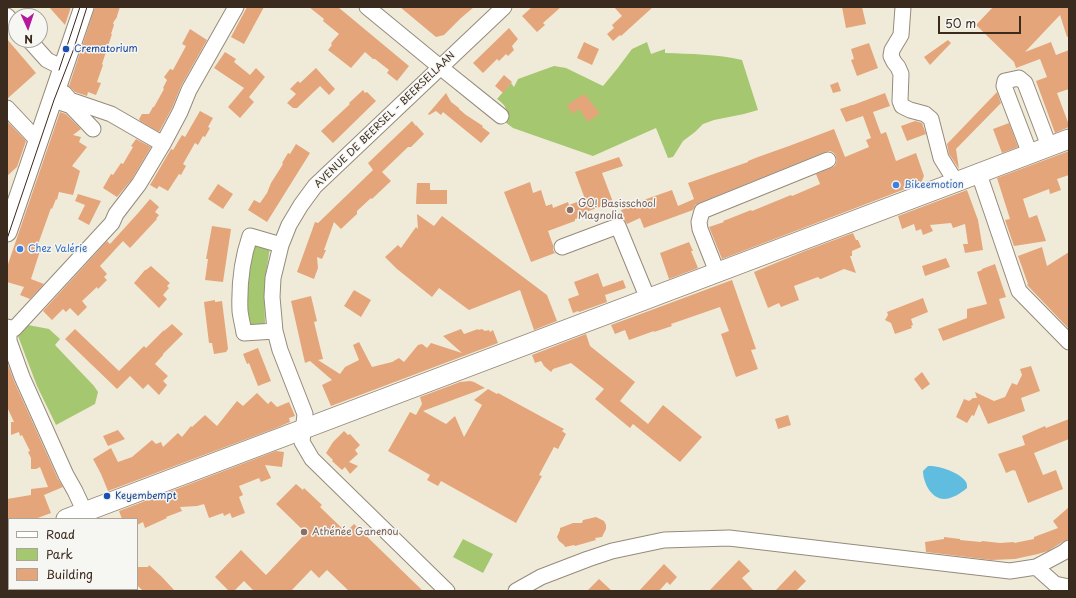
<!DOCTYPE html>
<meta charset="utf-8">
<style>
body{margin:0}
#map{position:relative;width:1076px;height:598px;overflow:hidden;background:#f0ebd8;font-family:"Playpen Sans",sans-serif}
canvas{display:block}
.frame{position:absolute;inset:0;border:8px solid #3b2a1e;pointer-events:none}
.legend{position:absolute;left:8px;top:518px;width:130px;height:72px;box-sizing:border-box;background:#f6f6f2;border:1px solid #aba49d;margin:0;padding:5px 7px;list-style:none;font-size:12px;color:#3b2a1e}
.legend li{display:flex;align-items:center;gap:8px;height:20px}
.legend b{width:20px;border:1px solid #aba49d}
.north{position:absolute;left:8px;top:8px;width:40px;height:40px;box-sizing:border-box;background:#f6f6f2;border:1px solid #aba49d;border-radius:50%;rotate:177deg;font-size:11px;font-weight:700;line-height:16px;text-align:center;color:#3b2a1e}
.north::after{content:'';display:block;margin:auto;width:14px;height:18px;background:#b5179e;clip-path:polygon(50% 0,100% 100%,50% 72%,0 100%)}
.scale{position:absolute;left:938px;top:16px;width:83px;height:18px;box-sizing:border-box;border:2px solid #3b2a1e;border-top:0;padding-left:5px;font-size:12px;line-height:14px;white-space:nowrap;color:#3b2a1e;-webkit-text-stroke:3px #f6f6f2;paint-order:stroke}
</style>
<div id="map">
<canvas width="1076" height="598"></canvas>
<div class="frame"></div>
<ul class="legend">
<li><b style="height:5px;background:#fff"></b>Road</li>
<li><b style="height:11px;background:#a4c770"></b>Park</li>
<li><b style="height:11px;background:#e5a57a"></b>Building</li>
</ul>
<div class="north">N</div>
<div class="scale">50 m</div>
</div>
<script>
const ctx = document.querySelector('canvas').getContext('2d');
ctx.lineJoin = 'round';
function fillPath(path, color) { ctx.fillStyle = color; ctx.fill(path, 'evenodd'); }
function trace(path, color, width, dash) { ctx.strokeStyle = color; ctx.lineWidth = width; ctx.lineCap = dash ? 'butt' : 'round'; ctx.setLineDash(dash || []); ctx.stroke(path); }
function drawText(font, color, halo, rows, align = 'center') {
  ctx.font = font + ' "Playpen Sans",sans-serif'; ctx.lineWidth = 3; ctx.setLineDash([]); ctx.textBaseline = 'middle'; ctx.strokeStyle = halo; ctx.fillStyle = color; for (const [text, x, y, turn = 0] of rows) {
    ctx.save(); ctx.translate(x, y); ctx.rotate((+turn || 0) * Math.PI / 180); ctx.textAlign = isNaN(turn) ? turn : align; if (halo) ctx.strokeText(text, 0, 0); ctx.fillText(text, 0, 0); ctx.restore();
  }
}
fillPath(new Path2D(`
 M647,42L651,54L665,49V53C691,54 717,54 742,60L758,110L744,114L714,120L703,124L695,132L683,141L673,157L668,158L656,128L593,156L513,128L505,122L503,124L499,122C508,111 509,108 497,99L511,83L514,87L518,79L554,66L566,68L603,86L617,69L632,49Z
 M253,245L270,247L264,288L265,323L264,324L249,326L247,318V296Z
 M28,325L49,329L60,339L55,345L94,386L98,392L95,404L56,425L37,386L18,336Z
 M463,539L493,554L483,573L453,557Z
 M9,551V589H107L108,591H7V552Z`), '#a4c770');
fillPath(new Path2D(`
 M928,466C938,465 961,473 966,482C967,484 967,485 967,488C961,493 952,499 944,499C931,499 923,482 923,471Z`), '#61bddf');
fillPath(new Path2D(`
 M49,7H71L65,25Z
 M95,7H120L117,16V17L113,23L114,25L111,34H112L102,64L103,65L97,82L101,83L96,95L88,92L87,96L75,92L69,86Z
 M247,7H264L244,44L231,37Z
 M309,7H338L409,66L397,81L387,73L389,70L375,59H373L365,52L351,68L328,50L332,45L331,44L332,42L339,34L323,21L324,19Z
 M400,7H474L461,18L444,35L436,37Z
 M532,7H561L543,23L545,25L537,32L522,16Z
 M614,7H653L621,36L620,35L613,41L607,34L614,28L612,25L622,16Z
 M842,7H862L866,24L846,28Z
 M993,7H1069V36L1067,37L1060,15L1025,52L1051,42L1056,55L1069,50V89L1057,93L1069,125V127L1055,133L1036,81L1047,77L1040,59L1016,68L1014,62L976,25Z
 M509,28L518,39L512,46L514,50L508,56L506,54L499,61L497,59L483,73L473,63Z
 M190,29L207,40L181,86L172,108L159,132L140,121L139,119L142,114H149L153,107H154L164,89L163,88L167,80L164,77L170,69L173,70L186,46L182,44Z
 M7,39L36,73L7,99Z
 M948,40L951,43L930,65L924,57Z
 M584,42L599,49L592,65L577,58Z
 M869,43L878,68L857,76L851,60L854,59L851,49Z
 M225,52L236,59L234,62L250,75L256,68L265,77L249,97L254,102L240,118L228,107L244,88L214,68Z
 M316,68L335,89L329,95L320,86L297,108H293L287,103L296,94L290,89L298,81L300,83Z
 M504,75L512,82L503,93L495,86Z
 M838,82L841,91L833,93L830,85Z
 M363,90L365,93L367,92L376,101L333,143L321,131L350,104L349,103Z
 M997,92L1001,103L956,149L959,169L949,154L947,144Z
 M446,93L451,102L459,108V109L466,115L483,126L482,127L490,133L481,143L443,112L441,115L436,111L429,115L428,114Z
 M885,93L890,106L873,112L881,134L886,132L896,161L916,153L924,176L921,183L722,259L709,227L724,222L723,221L731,218L751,210L752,211L791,195L792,196L820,184L816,174L831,168L835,166L837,161L836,156L834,153L830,151L825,152L699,203L695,205L693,210L644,228L640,218L627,224L625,221L621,210L635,205V203L672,190L678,206L694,199L688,183L748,162V161L758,157L789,146L834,129L845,157L869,147L866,140L871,138L863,116L846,122L840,109L852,105H853Z
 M584,94L600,113L588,122L579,109L572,114L567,105Z
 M200,111L213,118L208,127L210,128L205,137L203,136L198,145L195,143L183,164L186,166L181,175L179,174L168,191L159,186L157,189L150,185L171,149L173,150L182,135L185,137Z
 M60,112L66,114L81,129L73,135L81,137L79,142L87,147L72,166L80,171L73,195L59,192L57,200L56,199L52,209L51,208L36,250L40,251L31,279L44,284L30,299L20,295L24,287L7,282V267Z
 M7,121L26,141L17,167L7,176Z
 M412,121L416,126V125L424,134L411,147H408L382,172L391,181L372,199L371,198L357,211V214L341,229L334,222L324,250H326L322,259L317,257L318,268L314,279L297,272L315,222L318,223L373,170L368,163Z
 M915,121L922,123L926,134L907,141L901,126Z
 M1009,123L1018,147L1002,153L993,129Z
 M136,139L151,147L132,179L117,197L103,188L111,174L113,175L121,163L123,164L133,147L131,146Z
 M296,144L310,153L267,222L248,210L254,200L260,203L267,193L271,183L283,164L282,163L288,153L290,154Z
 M1069,151V175L1057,179L1061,190L1050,194L1049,189L1023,199L1029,218L1037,215L1046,241L1014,246L1005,220L1010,219L997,178Z
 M619,157L623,166L602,173L613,202L578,215L579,218L575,219V221L548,231L553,245V250L555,253L531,262L504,192L530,182L533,193L541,190L546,206L552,204L553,208L568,202L569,205L585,199L575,172Z
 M417,183H430V190H447V204H416Z
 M218,184L233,194L223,209L208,199Z
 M967,190L978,220L983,250L965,253L963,244H968L965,224L953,228L951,223L930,225L933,231L923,235L921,229L916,231L914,224L902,229L898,216Z
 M78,194L101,201L89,225L78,219L85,205L75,201Z
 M150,199L159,207L155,212L159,215L156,219H157L130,248L123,241L100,266L107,274L104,277L107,280L98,289L97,287L82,301L87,307L78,316L70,308L66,312L63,309L52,320L43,311L107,241L110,244L139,212Z
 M417,214L434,226L442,216L547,295L557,321L534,330L520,290L469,310L439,288L432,297L397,269L385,257L398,245L401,248L416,227L418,229Z
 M212,226L231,229L223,282L205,280L208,259H206Z
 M853,233L856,240H858L861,247L852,251V256H850L856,273L844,269L821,279H820L818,277L794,286L799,300L781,307L779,303L768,308L754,272L805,251Z
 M689,242L693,251H691L698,268L669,279L660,253Z
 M1042,247L1047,266L1069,252V329L1027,285L1028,284L1018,256Z
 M946,258L950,267L925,276L922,266Z
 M995,264L1006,297L999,299L1005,318L943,341L938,329L967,318V309L987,304L977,272L982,270V269Z
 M151,266L170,283L167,286L169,288L163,295L167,299L159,308L134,283L145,270H146Z
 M598,273L603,287L623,280L626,288L605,295L607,302L579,312L578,311L573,313L568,299L579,295L574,282Z
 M732,280L756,349L751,350L758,369L736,377L721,334L729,331L720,307L671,324L672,326L654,332V331L629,340L625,330L615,334L611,325Z
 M354,290L371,300L361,317L344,306Z
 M311,296L317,321L314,322L323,359L318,360L340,374L345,367L359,360L353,345L359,342L372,367L392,362L399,358L404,362L418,345L422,344L427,348L431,343L462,353L443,336L461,329L464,334L478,329V330L482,329L485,331L489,330L490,332L493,330L498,343L331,406L322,385L332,380L310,361L305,363L291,301Z
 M923,298L928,312L911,319L913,325L911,326L912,328L895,334L891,323L885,320L888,315L887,312Z
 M215,300V302L222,301L228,349L226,352L214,354L212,343H209L204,302Z
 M172,324L183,334L163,354V355L155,364L168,376L163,381L167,385L159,395L148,384L143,389L130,376L117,389L65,339L75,329L119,371L144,346L146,348L164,330V331Z
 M586,334L590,346L635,382L620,401L648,424L663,405L702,437L680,462L633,424L630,428L595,399L604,389L571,363L553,369L551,372L544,366L541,361L535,363L532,355Z
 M258,348L271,381L258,386L249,363L247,364L243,354Z
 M7,362L14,381L58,479L63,487L44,495L51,513L35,519H7V499L31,495V489L48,487L40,467L36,469H31V458L28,452L30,451L22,435L20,436L19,432L11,435V422H14L7,407Z
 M1031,366L1040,391L1021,398L1025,411L988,424L979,404L974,416L972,415L967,423L956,417L964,399L969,401L973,398H977L975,392L994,401L1005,397L1012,383L1017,385L1022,375L1020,369Z
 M922,372L930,384L922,390L914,379Z
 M470,381L474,382L485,388L423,411L446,424L455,416L464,437L482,405L474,400L488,389L497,394L498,393L564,429L562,431L566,434L558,449L554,447L539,475L542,476L516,523L441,481L438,486L427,480L430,475L388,451L410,412L416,415L422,404L420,397L460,382Z
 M257,393L268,404L271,401L277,407L289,402L295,416L289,418L290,422L276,428L108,491L101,474L93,459L111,448L118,462L132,457L152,440L156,444L161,442L163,447L178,433L182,437L191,426L192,427L205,415L217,426L237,401L243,406Z
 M788,415L791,425L778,429L775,419Z
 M1069,419V439L1034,453L1043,475L1056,470L1063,489L1028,503L1015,470L1014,471L1013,470L1006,473L998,454L1025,445L1022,436L1045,426L1046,428Z
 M118,430L125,439L108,446L103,436Z
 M344,431L348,435L350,434L360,445L355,450L358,454L349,462L358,466L350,474L345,467L342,470L332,461L333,460L326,453L333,442Z
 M276,451L284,452L282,467L265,465L271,478L261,482L259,478L239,486L243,495L239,497L245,513L232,518L230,513L224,516L223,513L209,518L204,504L197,506L180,507L182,511L166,517L167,518L145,528L143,522L137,525V519H122L119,511Z
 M296,484L303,490L304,488L322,505L320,507L346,532L354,524L423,591H349L327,570L319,578L311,570L291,591H254L244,581L234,591H229L215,577L241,550L266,575L306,533L276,504Z
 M1069,507V539L1064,541L1048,551L1038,554L1015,559L991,560L926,552L925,542L944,539V537L960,539V540L981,542L982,541L1000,543L1014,542V543L1034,539V537L1058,528L1053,521Z
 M596,517L604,521L606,525V529L602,537L595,538L596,540L575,546L574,545L565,547L564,545L559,541L557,537L560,530V528L573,523H582L583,520Z
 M739,560L750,571L742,578L754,591H709Z
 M664,564L677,577L670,585L667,582L659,591H639Z
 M149,565L162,577L175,591H143L137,585V567H148Z
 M795,570L806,581L796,591H775Z
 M599,579L612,591H587Z`), '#e5a57a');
const minor = new Path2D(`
 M367,7L440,67L501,116
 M903,7L901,35L892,50L891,56L894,62L898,67L901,74L900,101L902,106L910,110L925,114L931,119L941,158L956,182
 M7,16L16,26
 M29,40L47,60L63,68
 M61,92L64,93L70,100L111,114L163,144
 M62,103L71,106L93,129
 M7,108L38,141
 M1030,154L1004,86L1005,81L1019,78L1025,83L1049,146
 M979,174L1019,291L1069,342
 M562,247L618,226L648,299
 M717,272L700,229L699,222L702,211L828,160
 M7,327L14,329L112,223L116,214L139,184L163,144L180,112L189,90L236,7
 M275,331L244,333C243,326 241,319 240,311C239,286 242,259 250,236L281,245
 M9,335V341L22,377L66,475L75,491L88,519
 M1036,567L1055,584L1069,587
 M118,589V591
 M447,591L312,459L302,442L305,414L280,350L275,331L272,297L273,278L281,245L289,225L301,205L315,186L504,7
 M516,591L541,577L588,559L612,551L664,540L729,538L1010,571L1036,567L1064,552L1069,548`);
const major = new Path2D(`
 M7,232L84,7
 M66,519L956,182L1069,139
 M7,541L9,540`);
trace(minor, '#968a7b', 17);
trace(major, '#968a7b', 21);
trace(minor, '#fff', 15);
trace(major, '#fff', 19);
trace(new Path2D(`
 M59,70L80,7
 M7,239L54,100L73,51L87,7`), '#3b2a1e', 1);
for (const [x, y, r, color] of [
 [66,49,4,"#1a4fb4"],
 [896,185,4,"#3f7fe0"],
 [570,210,4,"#8d6e63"],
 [20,249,4,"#3f7fe0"],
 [107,496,4,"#1a4fb4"],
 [304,532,4,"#8d6e63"]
]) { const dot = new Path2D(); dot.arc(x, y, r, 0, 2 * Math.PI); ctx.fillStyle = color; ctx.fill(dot); trace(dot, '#f6f6f2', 1.5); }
drawText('10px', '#164399', '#f6f6f2', [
 ["Crematorium",74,49],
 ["Keyembempt",115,496]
], 'left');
drawText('10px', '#3b2a1e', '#f6f6f2', [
 ["AVENUE DE BEERSEL - BEERSELLAAN",385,120,-44]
]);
drawText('10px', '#366cbe', '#f6f6f2', [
 ["Bikeemotion",904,185],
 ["Chez Valérie",28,249]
], 'left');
drawText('10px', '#785e54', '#f6f6f2', [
 ["GO! Basisschool",578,204],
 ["Magnolia",578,216],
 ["Athénée Ganenou",312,532]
], 'left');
</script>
